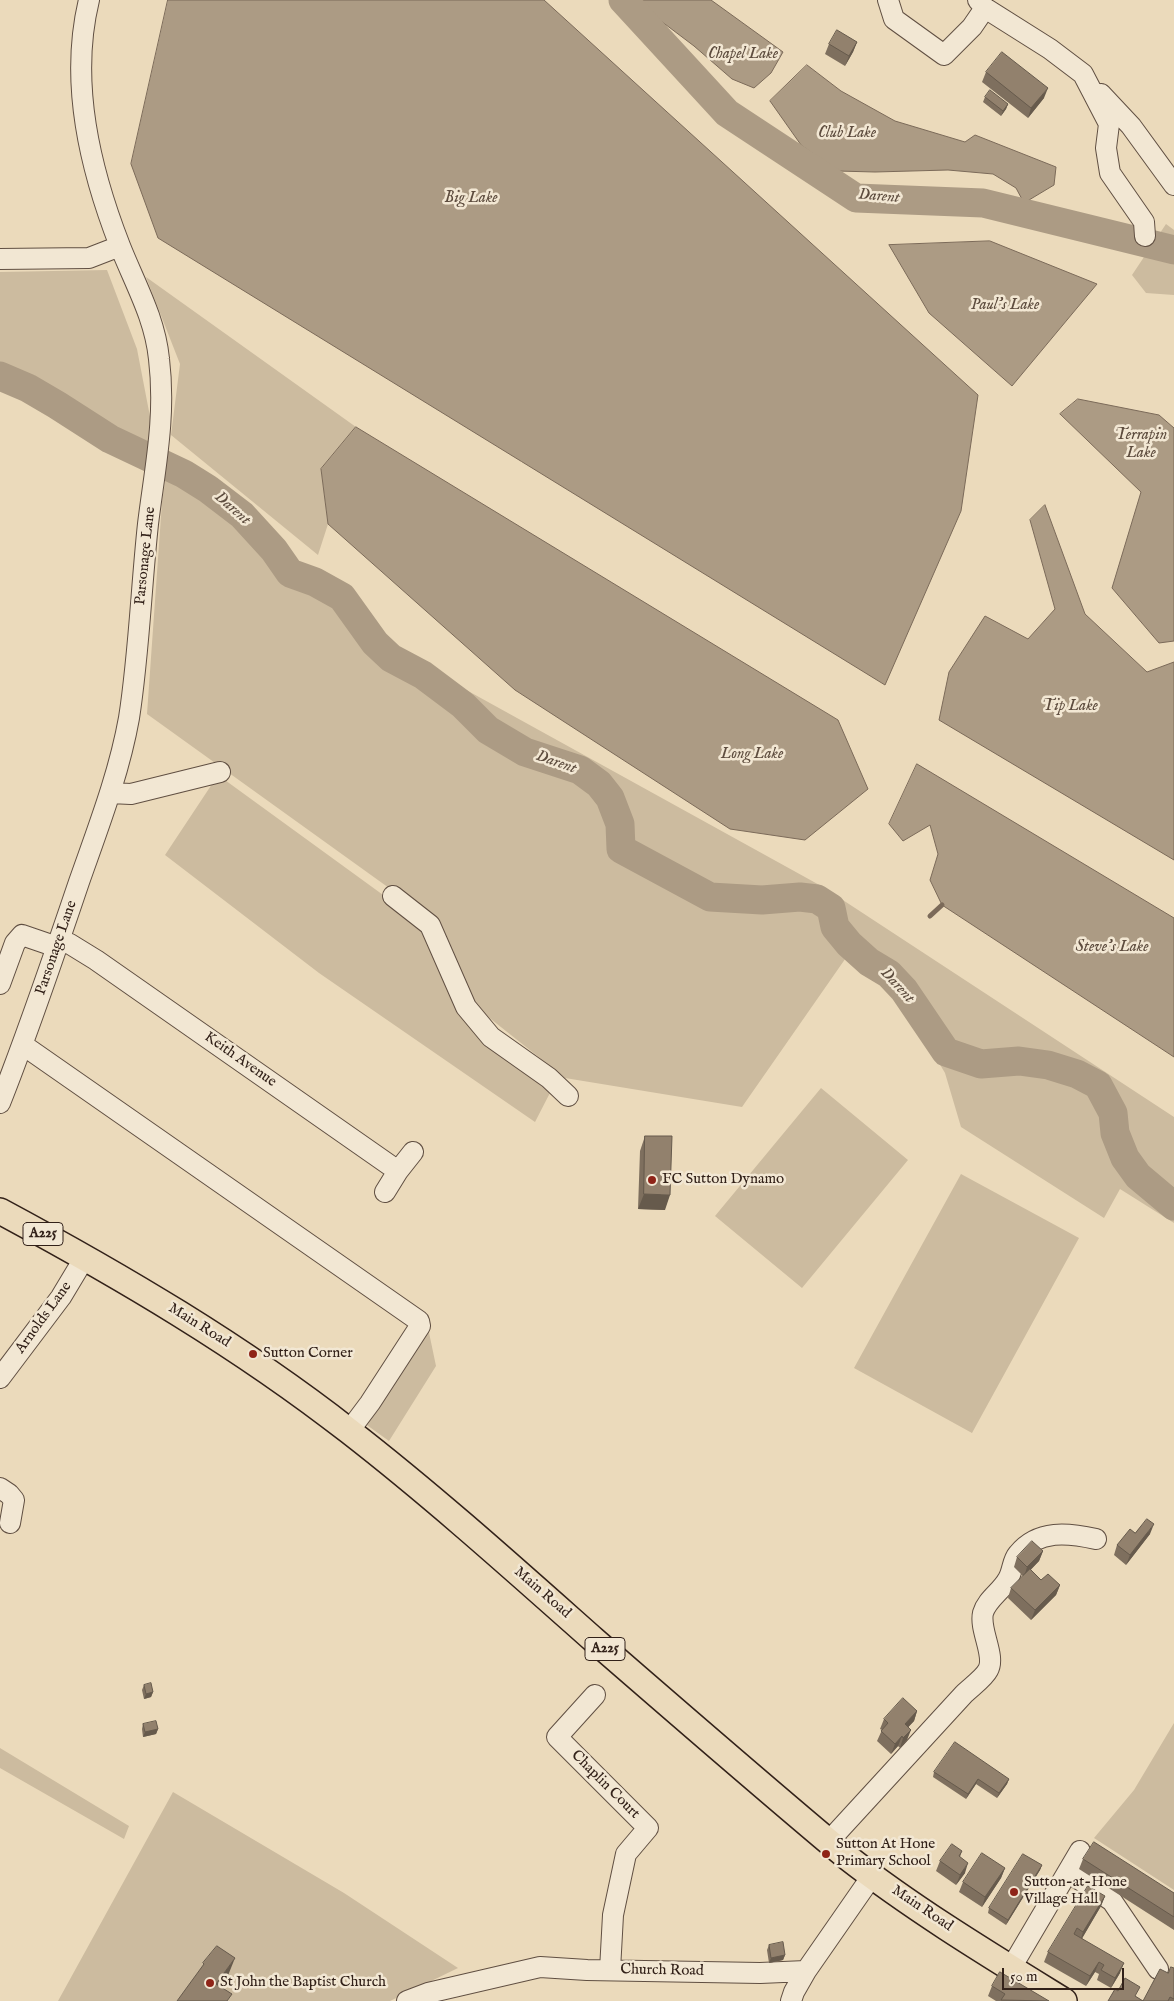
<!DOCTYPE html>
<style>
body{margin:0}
#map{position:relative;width:1174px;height:2001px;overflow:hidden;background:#ebdabb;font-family:"IM FELL English",serif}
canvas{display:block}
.scale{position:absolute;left:1002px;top:1968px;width:122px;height:22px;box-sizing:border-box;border:2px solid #322119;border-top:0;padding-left:6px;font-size:15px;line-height:18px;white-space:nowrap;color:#322119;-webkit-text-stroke:4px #f2e7d3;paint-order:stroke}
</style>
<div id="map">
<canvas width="1174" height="2001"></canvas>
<div class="scale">50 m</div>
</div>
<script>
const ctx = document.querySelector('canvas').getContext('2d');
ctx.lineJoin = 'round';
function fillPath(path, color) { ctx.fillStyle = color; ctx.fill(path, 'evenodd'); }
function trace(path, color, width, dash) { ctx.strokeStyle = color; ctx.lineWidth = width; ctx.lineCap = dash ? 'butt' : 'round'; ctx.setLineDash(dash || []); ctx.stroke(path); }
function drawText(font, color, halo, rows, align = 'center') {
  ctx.font = font + ' "IM FELL English",serif'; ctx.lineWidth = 5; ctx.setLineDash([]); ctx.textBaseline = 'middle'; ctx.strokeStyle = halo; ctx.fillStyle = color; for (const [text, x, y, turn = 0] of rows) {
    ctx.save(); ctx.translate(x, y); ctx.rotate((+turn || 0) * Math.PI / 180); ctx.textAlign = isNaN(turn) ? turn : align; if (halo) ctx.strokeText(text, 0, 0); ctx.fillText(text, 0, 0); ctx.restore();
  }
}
fillPath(new Path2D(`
 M1166,224L1174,230V295L1146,293L1132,275Z
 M107,270L137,349L152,427L149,449L0,368V272Z
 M146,277L356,427L321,469L328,524L318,555L171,435L180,364Z
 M166,474L231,512L288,577L339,603L386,660L467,715L450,681L823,887L1174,1117V1223L1120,1189L1104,1218L961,1127L945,1073L896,990L850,952L742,1107L565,1078L472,1004L396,893L147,714L162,502Z
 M218,775L390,900L424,932L456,1004L552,1089L535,1122L319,973L165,855Z
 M821,1088L908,1160L802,1288L715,1216Z
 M961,1174L1079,1238L972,1433L854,1368Z
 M427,1323L436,1366L389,1441L364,1423Z
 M1174,1723V1890L1094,1838L1134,1790Z
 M0,1748L129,1826L124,1839L0,1768Z
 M173,1792L344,1893L458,1968L390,2001H58Z`), '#ccbb9f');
const water = new Path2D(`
 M168,0H544L978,395L961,511L885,685L158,238L131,164Z
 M637,0H711L783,52L771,73L754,88L732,79L694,46L641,6Z
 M807,65L841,91L895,121L965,142L975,135L1056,167L1054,185L1024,203L1016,188L993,174L948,170L875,172L837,171L801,145L770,101Z
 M990,241L1097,284L1012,386L929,313L889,245Z
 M1078,399L1159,415L1174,428V641L1159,643L1112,588L1141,492L1060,414Z
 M356,427L838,720L868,789L805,840L730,829L515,690L328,524L321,469Z
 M1045,505L1085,614L1147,672L1174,662V860L939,720L949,672L985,616L1028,639L1055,609L1030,520Z
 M917,764L1174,918V1057L942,905L930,880L938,854L930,825L903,841L889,824Z`);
fillPath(water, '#ac9b84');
trace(water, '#7b6a59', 1);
trace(new Path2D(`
 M930,916L942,905`), '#7b6a59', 5);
trace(new Path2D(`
 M623,0L727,113L856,198L983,203L1174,250
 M0,376L28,388L57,405L110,439L184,474L208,489L242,515L274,550L290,573L315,582L342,597L375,643L391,658L423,675L463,705L488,730L525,752L580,770L599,784L610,798L620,824L621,849L710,897L762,900L800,897L817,899L831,908L835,927L849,944L869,962L889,974L904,990L946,1052L981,1064L1019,1061L1048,1065L1077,1074L1098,1085L1113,1113L1115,1133L1125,1158L1138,1176L1174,1206`), '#ac9b84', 29);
const minor = new Path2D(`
 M888,0L894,19L944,55L972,27L985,8
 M978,0L985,8L1050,49L1083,74L1109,124L1106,148L1110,173L1144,222L1145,236
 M1101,94L1131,126L1174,185
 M0,259L89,258L120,246
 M110,793L131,794L220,772
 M393,896L430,925L466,1007L491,1037L549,1078L568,1096
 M59,940L70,944L96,960L398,1171L413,1152
 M0,984L15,943L22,935L57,947
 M23,1045L419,1321L420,1326L370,1403L349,1431
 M0,1103C29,1030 54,956 79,882C98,828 119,774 129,718C139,654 141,589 148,524C155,467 166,417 159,359C155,318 135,284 120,246C90,169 69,82 89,0
 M385,1192L398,1171
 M0,1378L61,1297L85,1257
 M0,1488L9,1494L14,1500L10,1523
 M595,1695L557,1737L648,1828L626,1854L613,1915L610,1970
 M829,1841L964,1694C971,1687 984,1678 988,1670C996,1656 979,1630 983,1613C987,1599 1002,1591 1008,1579C1013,1571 1012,1561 1018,1554C1038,1529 1069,1533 1096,1539
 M1068,1872L1112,1901L1158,1969
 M1011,1968L1080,1851
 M407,2001L428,1993L540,1967L587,1970L760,1973L806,1971L872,1876
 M791,2001L794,1992L806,1971`);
const major = new Path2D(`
 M0,1211C121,1276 240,1346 349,1431C434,1497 514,1569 594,1640C678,1713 762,1786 847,1857C915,1910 991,1956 1064,2001`);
trace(minor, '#604f42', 22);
trace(major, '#322119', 28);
trace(minor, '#f2e7d3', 20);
trace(major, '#ebdabb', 25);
fillPath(new Path2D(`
 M857,42L853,52L845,66L825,54L829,44Z
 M986,72L1044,98L1028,118L982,82Z
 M985,97L1008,104L1006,109L1001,116L983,102Z
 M645,1136L665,1210L638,1209L640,1151Z
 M1135,1533L1150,1534L1126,1565L1114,1555L1117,1545Z
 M1043,1551L1039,1561L1030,1570L1041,1580L1060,1585L1056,1595L1031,1620L1008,1598L1011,1588L1023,1576L1014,1567L1017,1557Z
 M144,1685L153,1692L151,1697L144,1699L142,1690Z
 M917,1711L914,1721L908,1727L907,1740L900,1748L898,1746L891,1754L877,1741L882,1730L880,1729L884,1719Z
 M143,1724L158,1729L156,1734L143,1737L142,1729Z
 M934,1772L1009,1779L1007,1784L997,1798L976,1784L966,1799L933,1777Z
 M962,1851L960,1857L965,1873L956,1885L936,1871L940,1861Z
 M1083,1859L1174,1893V1930L1079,1869Z
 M1042,1865L1040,1870L1006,1925L988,1913L989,1908Z
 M1005,1868L1001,1878L982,1907L959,1892L963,1882Z
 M1105,1896L1101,1906L1082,1938L1120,1973L1111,1988L1097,1980L1099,1974L1095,1972L1086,1986L1044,1962L1048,1952Z
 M769,1945L785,1955L783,1960L769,1963L767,1950Z
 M1174,1968V2001H1108L1118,1991L1137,1997L1143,2001L1168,1973Z
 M992,1986L1049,2001H996L988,1996Z`), '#7e6f5e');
fillPath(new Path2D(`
 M857,42L853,52L845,66L849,56Z
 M1048,88L1044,98L1028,118L1031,108Z
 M1008,104L1006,109L1001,116L1003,111Z
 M644,1194L670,1195L665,1210L638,1209Z
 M1154,1524L1150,1534L1126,1565L1130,1555Z
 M1043,1551L1039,1561L1024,1577L1027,1567Z
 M1060,1585L1056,1595L1031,1620L1035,1610Z
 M153,1692L151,1697L144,1699L146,1694Z
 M917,1711L914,1721L902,1734L905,1724Z
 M158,1729L156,1734L143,1737L145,1732Z
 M911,1730L907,1740L900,1748L903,1738Z
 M902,1736L898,1746L891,1754L895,1744Z
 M978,1779L976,1784L966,1799L968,1794Z
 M1009,1779L1007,1784L997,1798L999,1793Z
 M968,1863L965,1873L956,1885L960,1875Z
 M1042,1865L1040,1870L1006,1925L1008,1920Z
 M1005,1868L1001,1878L982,1907L985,1897Z
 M1105,1896L1101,1906L1080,1942L1083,1932Z
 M785,1955L783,1960L769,1963L771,1958Z
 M235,1958L227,1978L211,2001L216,1984Z
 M1099,1962L1095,1972L1086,1986L1090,1976Z
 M1124,1963L1120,1973L1111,1988L1115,1978Z`), '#665a4c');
const building = new Path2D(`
 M837,30L857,42L849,56L829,44Z
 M1002,52L1048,88L1031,108L986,72Z
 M990,90L1008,104L1003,111L985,97Z
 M645,1136H672L670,1195L644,1194Z
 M1147,1519L1154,1524L1130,1555L1117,1545L1130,1529L1135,1533Z
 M1032,1541L1043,1551L1027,1567L1017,1557Z
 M1030,1569L1041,1580L1048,1574L1060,1585L1035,1610L1011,1588Z
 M151,1683L153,1692L146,1694L144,1685Z
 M903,1698L917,1711L905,1724L911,1730L903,1738L902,1736L895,1744L881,1731L888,1723L884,1719Z
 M156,1721L158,1729L145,1732L143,1724Z
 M955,1742L1009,1779L999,1793L978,1779L968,1794L934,1772Z
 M1094,1842L1174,1893V1917L1083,1859Z
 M952,1844L962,1851L959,1856L968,1863L960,1875L940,1861Z
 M982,1853L1005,1868L985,1897L963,1882Z
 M1023,1854L1042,1865L1008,1920L989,1908Z
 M1088,1886L1105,1896L1083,1932L1077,1928L1074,1934L1124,1963L1115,1978L1101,1970L1104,1965L1099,1962L1090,1976L1048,1952Z
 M783,1942L785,1955L771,1958L769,1945Z
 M217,1946L235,1958L216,1984L232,1994L227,2001H177L204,1964L203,1963Z
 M1171,1967L1174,1968V1999L1170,1997L1168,2001H1108L1115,1989L1118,1991L1125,1978L1140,1987L1135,1996L1143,2001L1160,1969L1168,1973Z
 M1000,1972L1049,2001L1001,2000L1005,1994L992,1986Z`);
fillPath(building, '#92816d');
trace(building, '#665a4c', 1);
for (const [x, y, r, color] of [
 [652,1180,5,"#8f2418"],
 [253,1354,5,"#8f2418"],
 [826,1854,5,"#8f2418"],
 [1014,1892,5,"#8f2418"],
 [210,1983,5,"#8f2418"]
]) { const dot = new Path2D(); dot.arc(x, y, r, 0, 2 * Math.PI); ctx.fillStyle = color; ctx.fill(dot); trace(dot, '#f2e7d3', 2); }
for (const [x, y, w] of [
 [43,1234,40],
 [605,1649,40]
]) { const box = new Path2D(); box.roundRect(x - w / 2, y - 11.5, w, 23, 4); ctx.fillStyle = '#f2e7d3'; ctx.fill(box); trace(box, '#322119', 1); }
drawText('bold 14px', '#322119', null, [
 ["A225",43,1234],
 ["A225",605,1649]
]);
drawText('15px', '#322119', '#f2e7d3', [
 ["Parsonage Lane",146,556,-84],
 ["Parsonage Lane",57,948,-71],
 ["Keith Avenue",240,1060,35],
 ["Arnolds Lane",44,1318,-54],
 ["Main Road",199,1326,32],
 ["Main Road",542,1593,41],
 ["Chaplin Court",605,1785,45],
 ["Main Road",922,1909,34],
 ["Church Road",662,1971,1]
]);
drawText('15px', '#322119', '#f2e7d3', [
 ["FC Sutton Dynamo",662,1180],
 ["Sutton Corner",263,1354],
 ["Sutton At Hone",836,1845],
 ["Primary School",836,1862],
 ["Sutton-at-Hone",1024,1883],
 ["Village Hall",1024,1900],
 ["St John the Baptist Church",220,1983]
], 'left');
drawText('italic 16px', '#5d4c3e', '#f2e7d3', [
 ["Chapel Lake",743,55],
 ["Club Lake",847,134],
 ["Darent",879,197,5],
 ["Big Lake",471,199],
 ["Paul's Lake",1005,306],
 ["Terrapin",1141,436],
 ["Lake",1141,454],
 ["Darent",232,509,41],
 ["Tip Lake",1070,707],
 ["Long Lake",752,755],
 ["Darent",556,763,19],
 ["Steve's Lake",1112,948],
 ["Darent",897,986,47]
]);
</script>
